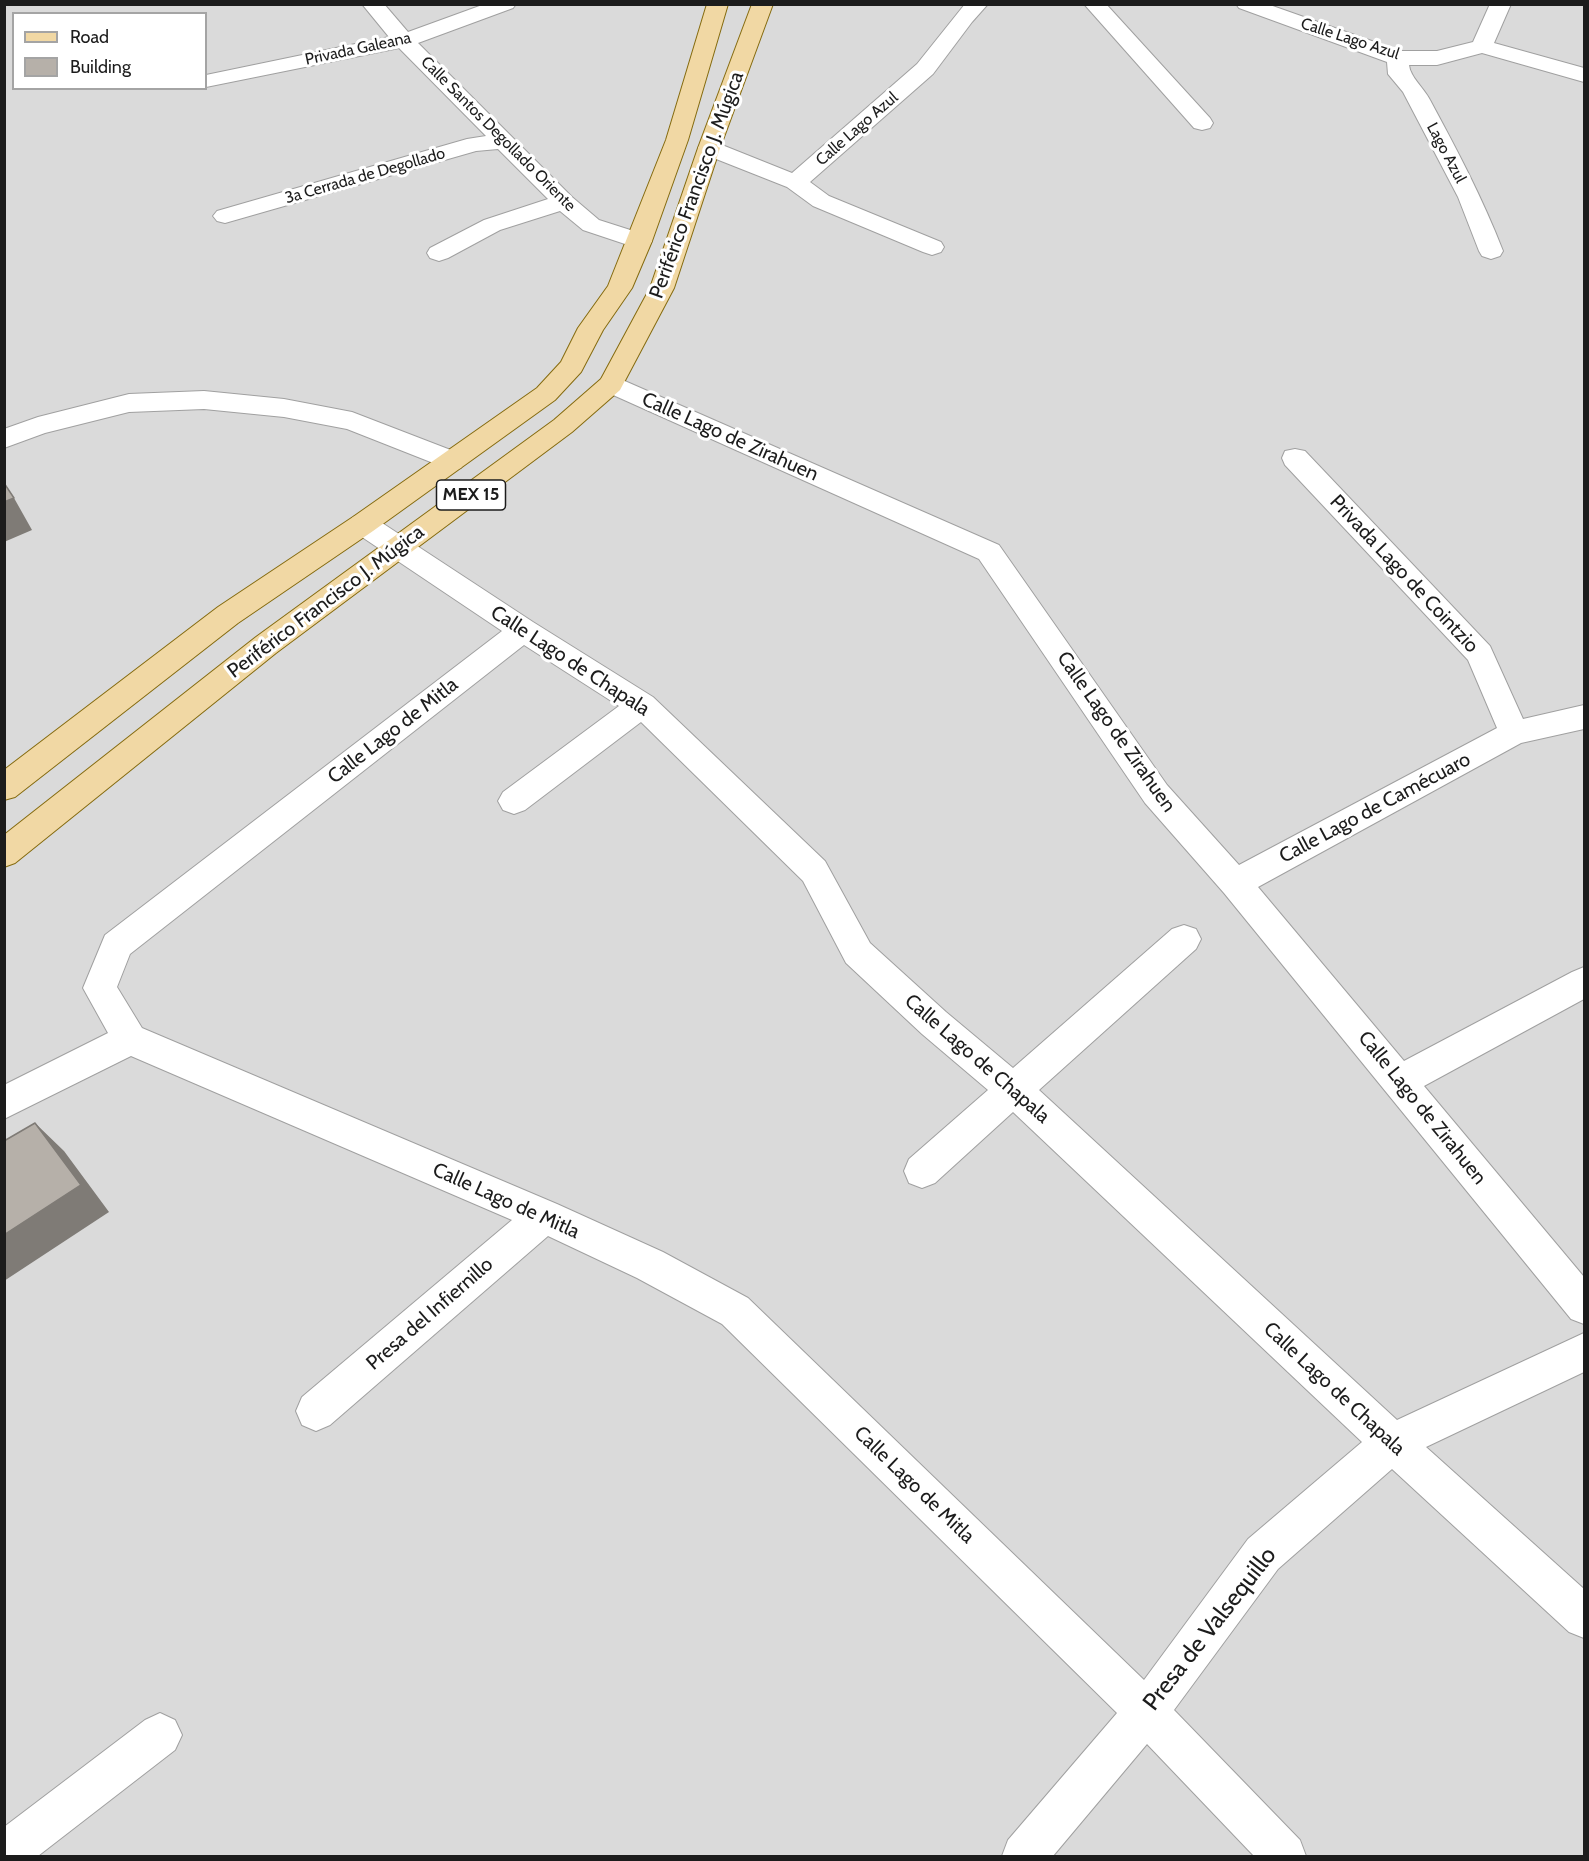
<!DOCTYPE html>
<meta charset="utf-8">
<style>
body{margin:0}
#map{position:relative;width:1589px;height:1861px;overflow:hidden;background:#edebe3;font-family:Cabin,sans-serif}
canvas{display:block}
.frame{position:absolute;inset:0;border:6px solid #1c1c1c;pointer-events:none}
.legend{position:absolute;left:12px;top:12px;width:195px;height:78px;box-sizing:border-box;background:#fff;border:2px solid #a4a4a4;margin:0;padding:8px 10px;list-style:none;font-size:18px;color:#1c1c1c}
.legend li{display:flex;align-items:center;gap:12px;height:30px}
.legend b{width:30px;border:2px solid #a4a4a4}
</style>
<div id="map">
<canvas width="1589" height="1861"></canvas>
<div class="frame"></div>
<ul class="legend">
<li><b style="height:8px;background:#f1d8a4"></b>Road</li>
<li><b style="height:16px;background:#b6b0a9"></b>Building</li>
</ul>
</div>
<script>
const ctx = document.querySelector('canvas').getContext('2d');
ctx.lineJoin = 'round';
function fillPath(path, color) { ctx.fillStyle = color; ctx.fill(path, 'evenodd'); }
function trace(path, color, width, dash) { ctx.strokeStyle = color; ctx.lineWidth = width; ctx.lineCap = dash ? 'butt' : 'round'; ctx.setLineDash(dash || []); ctx.stroke(path); }
function drawText(font, color, halo, rows, align = 'center') {
  ctx.font = font + ' Cabin,sans-serif'; ctx.lineWidth = 6; ctx.setLineDash([]); ctx.textBaseline = 'middle'; ctx.strokeStyle = halo; ctx.fillStyle = color; for (const [text, x, y, turn = 0] of rows) {
    ctx.save(); ctx.translate(x, y); ctx.rotate((+turn || 0) * Math.PI / 180); ctx.textAlign = isNaN(turn) ? turn : align; if (halo) ctx.strokeText(text, 0, 0); ctx.fillText(text, 0, 0); ctx.restore();
  }
}
fillPath(new Path2D(`
 M5,5H1584V1856H5ZM14,14H206V88H14Z`), '#dadada');
const minor = new Path2D(`
 M362,4H384L408,32L485,4H516L513,8L418,43L572,197L599,220L649,236L652,241L649,246L640,249L583,230L560,211L500,230L448,258L439,261L430,258L427,253L430,248L484,220L548,199L498,149L476,151L225,223L217,221L213,216L217,211L467,139L486,136L399,48L206,87V75L389,37Z
 M965,4H988L972,22L933,74L810,182L829,196L941,242L944,247L941,252L932,255L923,252L813,206L787,187L701,153L698,148L701,143L709,141L717,143L792,173L917,64Z
 M1084,4H1106L1210,118L1213,123L1210,128L1202,130L1194,128Z
 M1236,4H1267L1400,51H1437L1473,42L1490,4H1511L1494,43L1584,68V82L1482,53L1437,65H1409C1410,77 1424,88 1430,100C1457,150 1482,197 1503,251L1500,256L1491,259L1482,256L1479,251L1458,197L1403,92L1388,74L1387,62L1239,8Z
 M611,375L999,545L1167,785L1239,865L1497,728L1468,660L1285,465L1282,458L1285,451L1295,449L1305,451L1490,646L1523,719L1584,705V729L1521,743L1258,887L1404,1061L1572,972L1584,967V999L1424,1086L1584,1277V1324L1571,1319L1224,893L1145,803L979,559L602,390L598,384L602,378Z
 M204,391L284,399L352,412L461,454L464,461L461,468L451,470L347,429L284,417L204,409L129,412L45,433L4,448V429L38,417L129,394Z
 M363,514L373,517L533,622L653,697L825,861L870,943L946,1012L1013,1068L1172,929L1184,925L1196,929L1201,939L1196,949L1039,1090L1397,1420L1584,1333V1372L1426,1447L1584,1589V1638L1569,1632L1392,1469L1278,1569L1174,1710L1300,1840L1306,1856H1254L1147,1744L1053,1856H1002L1008,1840L1117,1713L722,1324L637,1278L548,1236L330,1425L316,1431L302,1425L296,1411L302,1397L512,1220L131,1056L4,1119V1085L108,1033L83,988L105,935L502,631L353,531L349,524L353,517ZM524,645L619,706L503,792L498,801L503,810L514,814L525,810L641,722L803,881L846,963L922,1034L988,1090L909,1159L904,1171L909,1183L922,1188L935,1183L1013,1112L1362,1442L1248,1539L1144,1680L748,1298L663,1252L557,1204L142,1028L117,987L130,954Z
 M160,1713L175,1720L182,1735L175,1750L38,1856H4V1827L145,1720Z`);
const major = new Path2D(`
 M707,4H728L688,140L652,241L632,288L603,330L581,372L555,400L373,531L238,623L15,797L4,800V770L218,607L353,517L537,388L561,362L578,328L608,286L666,140Z
 M752,4H773L720,148L674,288L620,390L572,432L276,653L15,863L4,867V835L256,637L554,420L601,379L650,288L698,148Z`);
trace(minor, '#a0a0a0', 2);
trace(major, '#856b0f', 2);
fillPath(minor, '#fff');
fillPath(major, '#f1d8a4');
fillPath(new Path2D(`
 M14,498L32,530L4,542V502Z
 M35,1123L64,1151L109,1212L4,1281V1235Z`), '#7f7b76');
const building = new Path2D(`
 M4,483L14,498L4,502Z
 M35,1123L81,1185L4,1235V1141Z`);
fillPath(building, '#b6b0a9');
trace(building, '#7f7b76', 1.5);
drawText('16px', '#1c1c1c', '#fff', [
 ["Calle Lago Azul",1350,39,18],
 ["Privada Galeana",358,49,-12],
 ["Calle Lago Azul",857,129,-41],
 ["Calle Santos Degollado Oriente",498,134,45],
 ["Lago Azul",1446,153,62],
 ["3a Cerrada de Degollado",365,176,-16]
]);
for (const [x, y, w] of [
 [471,495,69]
]) { const box = new Path2D(); box.roundRect(x - w / 2, y - 15, w, 30, 4.5); ctx.fillStyle = '#fff'; ctx.fill(box); trace(box, '#1c1c1c', 1.5); }
drawText('bold 18px', '#1c1c1c', null, [
 ["MEX 15",471,495]
]);
drawText('20px', '#1c1c1c', '#fff', [
 ["Periférico Francisco J. Múgica",697,185,-70],
 ["Calle Lago de Zirahuen",730,437,24],
 ["Privada Lago de Cointzio",1404,574,47],
 ["Periférico Francisco J. Múgica",326,602,-37],
 ["Calle Lago de Chapala",570,661,33],
 ["Calle Lago de Mitla",393,731,-38],
 ["Calle Lago de Zirahuen",1116,732,55],
 ["Calle Lago de Camécuaro",1375,808,-28],
 ["Calle Lago de Chapala",977,1059,41],
 ["Calle Lago de Zirahuen",1422,1108,51],
 ["Calle Lago de Mitla",506,1201,24],
 ["Presa del Infiernillo",430,1314,-41],
 ["Calle Lago de Chapala",1334,1389,43],
 ["Calle Lago de Mitla",914,1485,44]
]);
drawText('24px', '#1c1c1c', '#fff', [
 ["Presa de Valsequillo",1210,1629,-52]
]);
</script>
